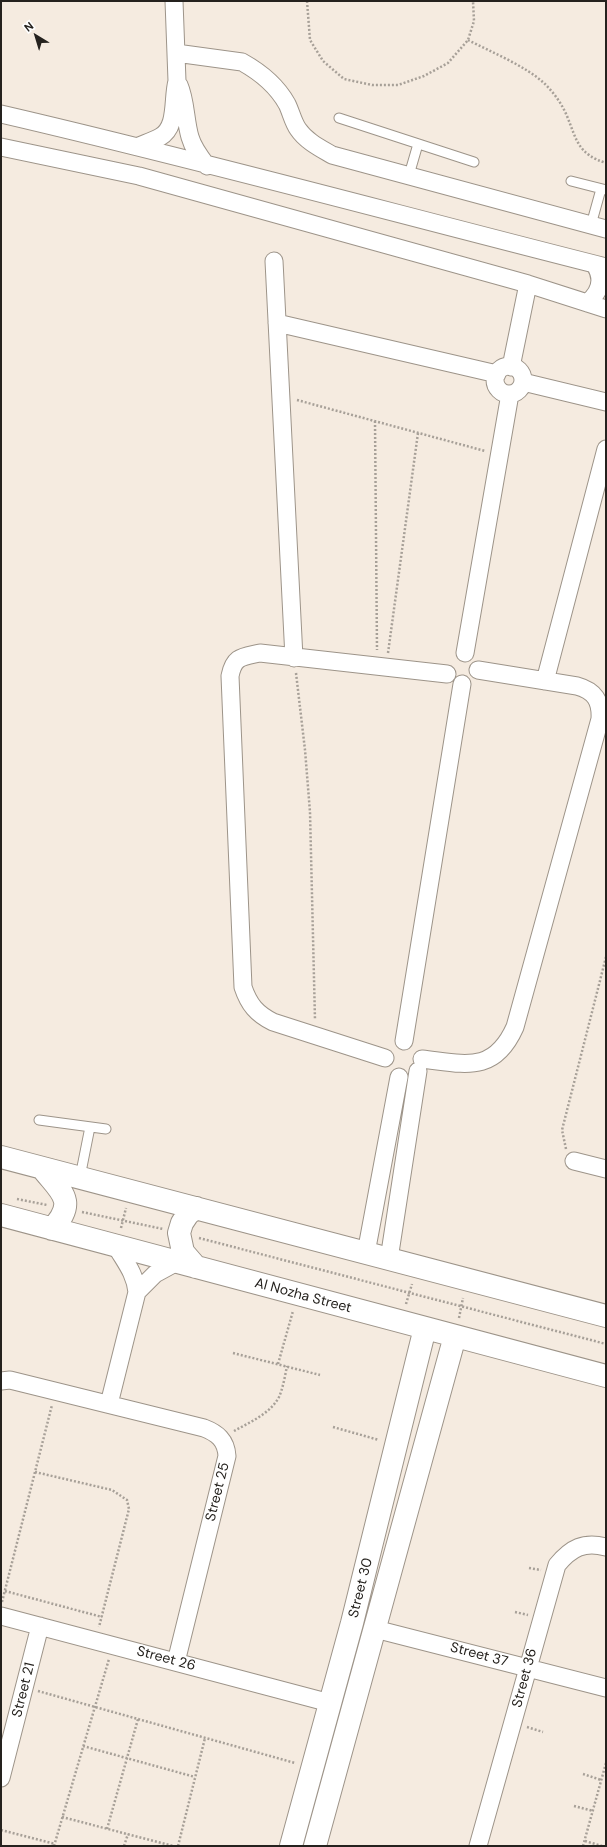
<!DOCTYPE html>
<style>
body{margin:0}
#map{position:relative;width:607px;height:1847px;overflow:hidden;background:#f5ebe0;font-family:"DM Sans",sans-serif}
canvas{display:block}
.frame{position:absolute;inset:0;border:2px solid #25221e;pointer-events:none}
.north{position:absolute;left:16px;top:16px;width:40px;height:40px;-webkit-text-stroke:3px #fff;paint-order:stroke;rotate:322deg;font-size:11px;font-weight:700;line-height:16px;text-align:center;color:#25221e}
.north::after{content:'';display:block;margin:auto;width:14px;height:18px;background:#25221e;clip-path:polygon(50% 0,100% 100%,50% 72%,0 100%)}
</style>
<div id="map">
<canvas width="607" height="1847"></canvas>
<div class="frame"></div>
<div class="north">N</div>
</div>
<script>
const ctx = document.querySelector('canvas').getContext('2d');
ctx.lineJoin = 'round';
function trace(path, color, width, dash) { ctx.strokeStyle = color; ctx.lineWidth = width; ctx.lineCap = dash ? 'butt' : 'round'; ctx.setLineDash(dash || []); ctx.stroke(path); }
function drawText(font, color, halo, rows, align = 'center') {
  ctx.font = font + ' "DM Sans",sans-serif'; ctx.lineWidth = 3; ctx.setLineDash([]); ctx.textBaseline = 'middle'; ctx.strokeStyle = halo; ctx.fillStyle = color; for (const [text, x, y, turn = 0] of rows) {
    ctx.save(); ctx.translate(x, y); ctx.rotate((+turn || 0) * Math.PI / 180); ctx.textAlign = isNaN(turn) ? turn : align; if (halo) ctx.strokeText(text, 0, 0); ctx.fillText(text, 0, 0); ctx.restore();
  }
}
const lane = new Path2D(`
 M339,118L474,162
 M409,175L418,144
 M571,181L606,190
 M591,225L601,189
 M39,1120L106,1129
 M80,1177L90,1127`);
const street = new Path2D(`
 M176,53L242,62C260,72 277,86 287,104C291,112 293,122 298,129C306,141 320,148 332,155L606,229
 M179,85C186,101 185,120 190,137C193,148 200,157 207,166
 M1,114C204,161 404,216 606,267
 M139,146C146,143 153,141 160,137C178,127 172,99 177,81L174,1
 M1,147L139,176L528,284L606,309
 M274,261L294,658
 M587,303C600,293 604,279 595,265
 M277,323L497,374
 M495 380a14 14 0 1 1 28 0a14 14 0 1 1-28 0Z
 M511,367L528,284
 M523,382L606,402
 M465,653L510,394
 M545,681L606,449
 M404,1041L462,684
 M385,1058L273,1022C257,1014 249,1005 243,987L230,676C234,656 242,657 260,653L447,674
 M422,1059C465,1064 494,1074 515,1027L600,719C601,701 595,691 577,686L478,670
 M574,1161L606,1169
 M366,1253L399,1077
 M389,1259L418,1071
 M137,1292L155,1274L177,1262
 M1,1381L10,1380L204,1428C217,1433 226,1440 227,1456L176,1662
 M109,1404L137,1292C135,1273 125,1262 116,1246
 M1,1616L330,1703
 M375,1629L606,1688
 M1,1778L40,1626
 M478,1846L557,1565C571,1548 584,1541 606,1547`);
const secondary = new Path2D(`
 M1,1157L606,1316
 M42,1168C61,1192 78,1201 52,1229
 M196,1208L188,1214L182,1223L179,1233L183,1252L196,1267
 M1,1215L606,1376
 M291,1846L352,1623L425,1328
 M315,1846L455,1336`);
trace(lane, '#9d9489', 11);
trace(street, '#9d9489', 19);
trace(secondary, '#9d9489', 24);
trace(new Path2D(`
 M307,1L310,40L323,61L344,79L372,85H398L424,76L448,63L468,40L474,21L473,1
 M468,40C491,52 526,66 545,84C554,93 562,104 567,116C577,141 578,154 606,163
 M297,400L485,451
 M375,421L377,650
 M388,653L418,433
 M296,673L305,750L310,812L315,1020
 M566,1149L562,1130L606,957
 M17,1199L47,1205
 M82,1212L163,1229
 M121,1228L126,1208
 M199,1238L606,1344
 M406,1304L412,1284
 M459,1318L463,1298
 M233,1353L320,1375
 M278,1364L293,1311
 M333,1427L379,1440
 M234,1431C250,1422 270,1414 279,1397C283,1388 285,1376 287,1366
 M35,1472L112,1490L127,1500L129,1509L99,1627
 M529,1568L541,1570
 M5,1591L102,1617
 M2,1602L52,1405
 M515,1612L528,1615
 M38,1691L295,1763
 M527,1727L543,1732
 M83,1746L195,1777
 M583,1774L601,1780
 M574,1806L593,1811
 M62,1817L173,1846
 M107,1829L138,1719
 M1,1830L55,1844
 M585,1841L602,1846
 M54,1846L109,1659
 M124,1846L128,1834
 M178,1846L205,1738
 M583,1846L606,1763`), '#a7a098', 2.5, [2, 2]);
trace(lane, '#fff', 9);
trace(street, '#fff', 17);
trace(secondary, '#fff', 22);
drawText('14px', '#25221e', '#fff', [
 ["Al Nozha Street",303,1296,15],
 ["Street 25",218,1492,-76],
 ["Street 30",361,1588,-76],
 ["Street 37",479,1655,15],
 ["Street 26",166,1659,15],
 ["Street 36",525,1678,-75],
 ["Street 21",24,1690,-76]
]);
</script>
